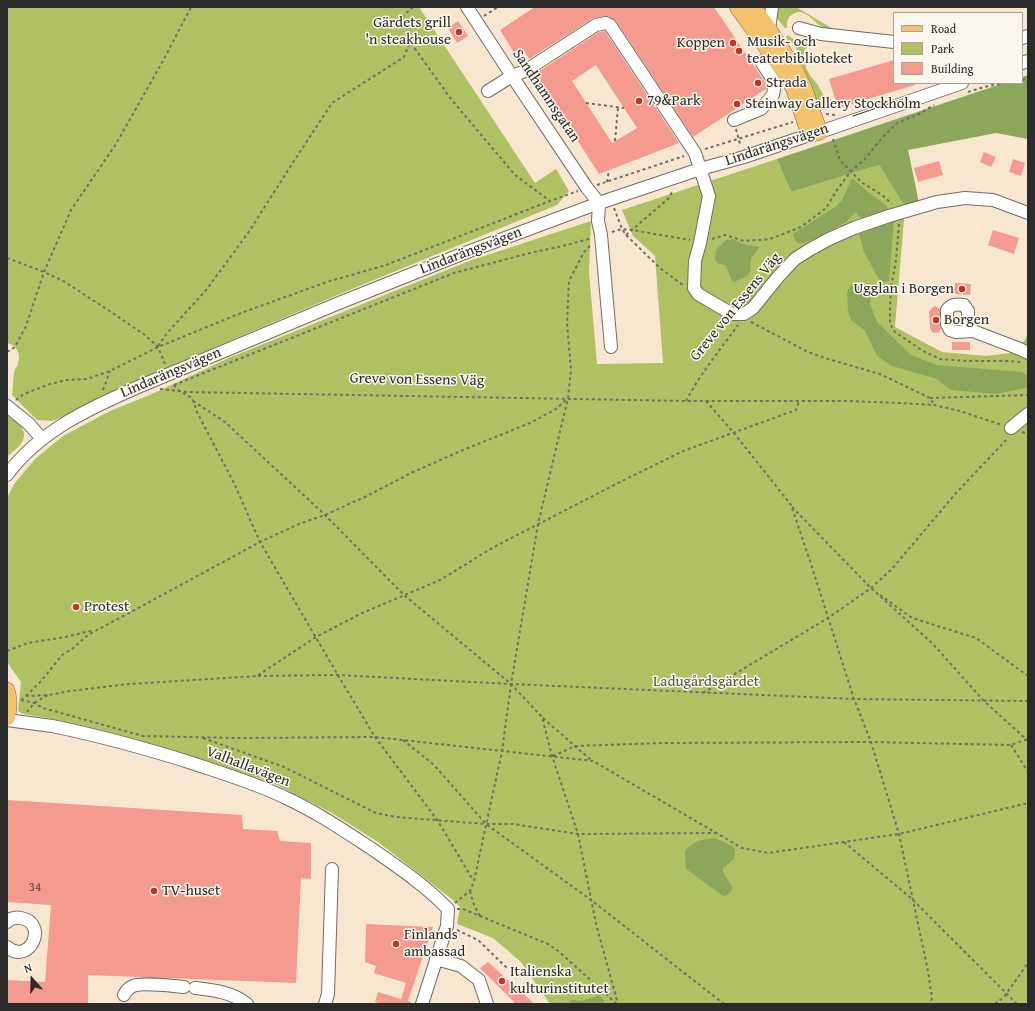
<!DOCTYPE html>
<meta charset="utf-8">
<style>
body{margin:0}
#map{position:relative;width:1035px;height:1011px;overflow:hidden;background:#f7e7d1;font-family:"Gentium Book Plus",serif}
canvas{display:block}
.frame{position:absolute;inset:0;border:8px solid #2b2b2b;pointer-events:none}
.legend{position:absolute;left:893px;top:12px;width:130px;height:72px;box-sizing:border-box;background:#fbf7ec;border:1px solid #a8a59f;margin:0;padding:5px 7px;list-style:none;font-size:12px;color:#2b2b2b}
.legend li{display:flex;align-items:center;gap:8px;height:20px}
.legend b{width:20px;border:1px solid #a8a59f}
.north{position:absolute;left:12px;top:959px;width:40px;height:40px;-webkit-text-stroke:3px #fbf7ec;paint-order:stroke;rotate:340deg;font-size:11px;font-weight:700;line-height:16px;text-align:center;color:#2b2b2b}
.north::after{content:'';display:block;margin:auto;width:14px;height:18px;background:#2b2b2b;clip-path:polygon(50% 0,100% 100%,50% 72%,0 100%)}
</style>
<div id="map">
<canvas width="1035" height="1011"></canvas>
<div class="frame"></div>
<ul class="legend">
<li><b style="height:5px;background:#f3c26a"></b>Road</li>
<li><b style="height:11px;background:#b0c164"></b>Park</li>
<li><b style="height:11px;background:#f49a8f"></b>Building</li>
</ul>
<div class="north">N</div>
</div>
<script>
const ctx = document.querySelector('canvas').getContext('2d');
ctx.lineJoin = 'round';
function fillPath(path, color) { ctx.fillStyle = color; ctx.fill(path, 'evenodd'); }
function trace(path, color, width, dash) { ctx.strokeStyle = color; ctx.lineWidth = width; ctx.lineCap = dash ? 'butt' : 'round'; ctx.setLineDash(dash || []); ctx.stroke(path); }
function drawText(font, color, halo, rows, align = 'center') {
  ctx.font = font + ' "Gentium Book Plus",serif'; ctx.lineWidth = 3; ctx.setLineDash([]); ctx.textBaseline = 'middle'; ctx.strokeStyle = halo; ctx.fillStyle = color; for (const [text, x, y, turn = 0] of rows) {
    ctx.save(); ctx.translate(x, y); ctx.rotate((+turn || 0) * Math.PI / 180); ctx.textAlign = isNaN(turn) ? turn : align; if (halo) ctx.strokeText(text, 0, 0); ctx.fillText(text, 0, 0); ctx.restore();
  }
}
fillPath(new Path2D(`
 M7,7H419L535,183L556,169L569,191L557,205L335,296L119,388L73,413L52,421L37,420L12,395C13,389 13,375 15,369C16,367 18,366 18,363C21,354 17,345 7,343Z
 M778,7H796L835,30C831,29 826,29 823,27C813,23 805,6 793,14C787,17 787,22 787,28H785L777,18Z
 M788,35C799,44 801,41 814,43L805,49C802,59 806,70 812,78C814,81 817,83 818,85C823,94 824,100 836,100L838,108L824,110L820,108L798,55L800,54L790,40L788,42L786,37Z
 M777,159L791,192L879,165L905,207L895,327L942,352L986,356L1018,352L1028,334V1004H550L521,962L493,938L457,924L460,907L453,900L378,842L332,813L273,783L212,762L116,734L47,718L23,714L18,711L21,682L7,662V498L14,484L36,458L63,436L110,411L152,394L231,357L469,261L591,221L589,272L597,364L663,363L655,256L633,236L622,210Z
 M7,416C16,420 28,429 23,440C20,447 12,452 7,457Z`), '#b0c164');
fillPath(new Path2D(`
 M1028,75V139L996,133L908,150L919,203L905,207L879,165L791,192L777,159L1004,83H1022V77Z
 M852,178L872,195L887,206L888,210L862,218L858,216L856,212L846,222L814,239L800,244L796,242L793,234L835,207L842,200Z
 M894,220L889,281L881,283L864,252L859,234Z
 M733,239L746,245L760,247L751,258L750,272L748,276L734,282L731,279L726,266L717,263L715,259L716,250L726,240Z
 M862,283L870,287V304L877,322L911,355L937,365L1021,372L1028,376V387L997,394L951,390L937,379L892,366L877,356L865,331L851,320L848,311L847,292L852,284Z
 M715,838L732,846L735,849L734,859L723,868V872L733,888L728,895L723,896L686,869L685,851C695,840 700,840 715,838Z
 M600,995L606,1004H568L572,1000L582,1001Z`), '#8ca75a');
fillPath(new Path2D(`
 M535,7H714L767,85L766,89L693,137L616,21L609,16H605L592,19L529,59L523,49L515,54L500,30Z
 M458,21L468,36L457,43L448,28Z
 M605,31L679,143L599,174L535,74L599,32ZM596,65L637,128L612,143L572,81Z
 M894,60V83H915V85L838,108L829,79Z
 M984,152L996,157L991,167L980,162Z
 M1013,159L1025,163L1021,176L1009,172Z
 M939,161L943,175L918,182L914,168Z
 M993,230L1019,238L1014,254L988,245Z
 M955,283L971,284L970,295L954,294Z
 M935,306L940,309V324L941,329L939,332L935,333L932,332L930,328L929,312L932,308Z
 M952,342H970V350H952Z
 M7,800L242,815L243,829L277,831L280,841L311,843V879L301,878L296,983L88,975V1004H7V980L45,982L51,905L7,902Z
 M366,924L433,927L408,1001L411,1002V1004H382L375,1002L378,992L401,999L406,983L374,973L376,966L365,962Z
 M488,962L525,995L534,1004H516L480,968Z`), '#f49a8f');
const minor = new Path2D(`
 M467,7L512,76L587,188L599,203L598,221L601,235L611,347
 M799,28L821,34L894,42
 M769,29L772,7
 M1022,38L1028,36
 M1022,63L1028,61
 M488,91L512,76L525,71L596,25L606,23L610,25L695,153L709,196L700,243L695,261L694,288L698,294L732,314H744L753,308L778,277L795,259L809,250L829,239L854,228L889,216L937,202L965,198L993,200L1028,213
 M734,120L761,109L773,95L775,83L762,63L771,54
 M820,132L962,83
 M973,331L956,332L950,330L947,324V310C952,304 956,304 964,305L968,311V325L973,331L1020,349L1028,353
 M7,406L29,424L42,439
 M1011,428L1028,414
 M7,475C39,431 90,408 138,387L339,303L462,254L599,203L700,169L744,157L809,135
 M7,720C22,722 37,724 52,726C101,736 148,749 195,764C225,774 255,783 284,797C315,811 343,830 372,849C398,867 426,886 448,909L447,926L422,1004
 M7,922C11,918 16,917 21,918C49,923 30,966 7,947
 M436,959L461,966L479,980L487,1004
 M195,988C213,990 232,992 247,1004
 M124,995C126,991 128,988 133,986C143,982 172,986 184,987
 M325,1004L328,994L332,869`);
const major = new Path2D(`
 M737,7L787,76L794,90L809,135L820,132L804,87L796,71L769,29L753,7
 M7,690C10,699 10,708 7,718`);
trace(minor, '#726d65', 14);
trace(major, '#726d65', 16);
trace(new Path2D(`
 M413,7L403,16L410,42L451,99L515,175L550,201
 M484,16L498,7
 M1022,80L1028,78
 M968,92L984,87L1004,83
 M542,98L551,99
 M586,103L624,108
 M826,114L835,115
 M736,129L740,144
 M833,139L840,160L861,182L882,195L892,204
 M615,141L618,107
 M705,149L793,122
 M607,182L609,170
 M597,185L684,156
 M614,208L622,229L626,235L661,269L683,285
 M899,224L896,260L891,288L890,309V324L895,332L923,351L940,359L966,361H1008L1021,362
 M612,232L622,229L632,230L690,240
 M626,235L669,198L673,190
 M712,239L725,235L744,241L770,239L801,227L826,208L837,190L851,171L864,160L882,138L897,123L917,115L934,105
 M7,258L44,272L65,282L108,310L145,335L158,347L165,364
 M751,322L808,352L828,359L880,374L930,398L934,405
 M158,346L168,332L207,289L248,233L294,161L332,103L404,57L410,42
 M7,352L15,347L26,326L44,272L71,210L116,144L164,59L191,7
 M174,385L454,273L530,253L567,245L592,238
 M174,385C178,391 185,394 192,398L197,412L234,483L260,542L339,677L375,737L438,821L473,880
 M160,389L187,392L686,401H847L901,403L934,405L960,411L1002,425
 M103,390L110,371
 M930,398L1028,395
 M16,400L24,394L50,384L67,380L87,379L110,371L158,347L241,313L327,282L386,265L550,201L578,191
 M193,401L225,422L325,515L404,595L511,684L542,717L552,756L578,834L596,924L618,1004
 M686,401C700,374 720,350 738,325
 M706,401L734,433L791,505L810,561L854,699L871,742L899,834L928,971L932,998L930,1004
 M1022,432L1028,434
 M792,507L871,588L933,644L983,700L1027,740
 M880,595L912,618L976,638L1028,676
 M7,651L28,643L65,637L94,630
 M258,676L338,675L511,684L854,699L1028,701
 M703,693L828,618L871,588L891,570L956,493L1008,438
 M26,696L42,680L62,655L72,649L88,635L97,630L142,606L260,542L299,524L325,515L367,496L411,473L463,450L530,423L556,409L567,399
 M21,700L34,703L43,708L143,736L240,738L375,737L593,761L742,848L768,853L899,834L1028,803
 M21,700L26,696L49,695L70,691L129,684L257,676L316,637L360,614L440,580L494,547L618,483L683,451L796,410L799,401
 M27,712L34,703L48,695
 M543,718L592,761
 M203,738L284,767L376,813L396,817L486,824H513L578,834L715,833
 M403,740L434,765L486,824L591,900L724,1004
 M1011,745L1028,772
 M553,756L575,746L662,743L871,742L1011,745L1028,739
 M844,842L912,899L1017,1004
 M470,891L474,905L480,916
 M455,903L470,891L474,881L502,751L511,684L538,524L568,398L571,370L567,323L569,281L584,252L591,245
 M457,909H463L548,944L557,950L565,957L617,1004
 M457,930L478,940L508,969
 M995,1004L1004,997L1028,963`), '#726d65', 2, [3, 3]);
trace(minor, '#fff', 12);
trace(major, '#f3c26a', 15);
trace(new Path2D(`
 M853,116L903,99`), '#2b2b2b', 1);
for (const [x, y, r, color] of [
 [459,32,4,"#c8321e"],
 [733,43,4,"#c8321e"],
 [739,51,4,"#c8321e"],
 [758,83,4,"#c8321e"],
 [639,101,4,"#c8321e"],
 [737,104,4,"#c8321e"],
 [962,289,4,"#c8321e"],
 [936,320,4,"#c8321e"],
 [76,607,4,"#c8321e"],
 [154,891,4,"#c8321e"],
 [396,944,4,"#c8321e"],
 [502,981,4,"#c8321e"]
]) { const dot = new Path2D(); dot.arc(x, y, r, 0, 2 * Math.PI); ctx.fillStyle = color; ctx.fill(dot); trace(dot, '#fbf7ec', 1.5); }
drawText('13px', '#5d4744', null, [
 ["34",35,888]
]);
drawText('15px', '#2b2b2b', '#fbf7ec', [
 ["Gärdets grill",451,23,"right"],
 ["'n steakhouse",451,40,"right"],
 ["Musik- och",747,42],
 ["teaterbiblioteket",747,59],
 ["Koppen",725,43,"right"],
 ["Strada",766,83],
 ["79&Park",647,101],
 ["Steinway Gallery Stockholm",745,104],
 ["Ugglan i Borgen",954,289,"right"],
 ["Borgen",944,320],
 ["Protest",84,607],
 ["TV-huset",162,891],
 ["Finlands",404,935],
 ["ambassad",404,952],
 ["Italienska",510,972],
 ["kulturinstitutet",510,989]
], 'left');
drawText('15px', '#2b2b2b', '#fbf7ec', [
 ["Sandhamnsgatan",546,96,56],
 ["Lindarängsvägen",777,145,-18],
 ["Lindarängsvägen",471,251,-21],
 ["Greve von Essens Väg",736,307,-51],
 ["Lindarängsvägen",171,373,-23],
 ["Greve von Essens Väg",417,380,1],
 ["Valhallavägen",248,767,21]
]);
drawText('15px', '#53583c', '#fbf7ec', [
 ["Ladugårdsgärdet",706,682]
]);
</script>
